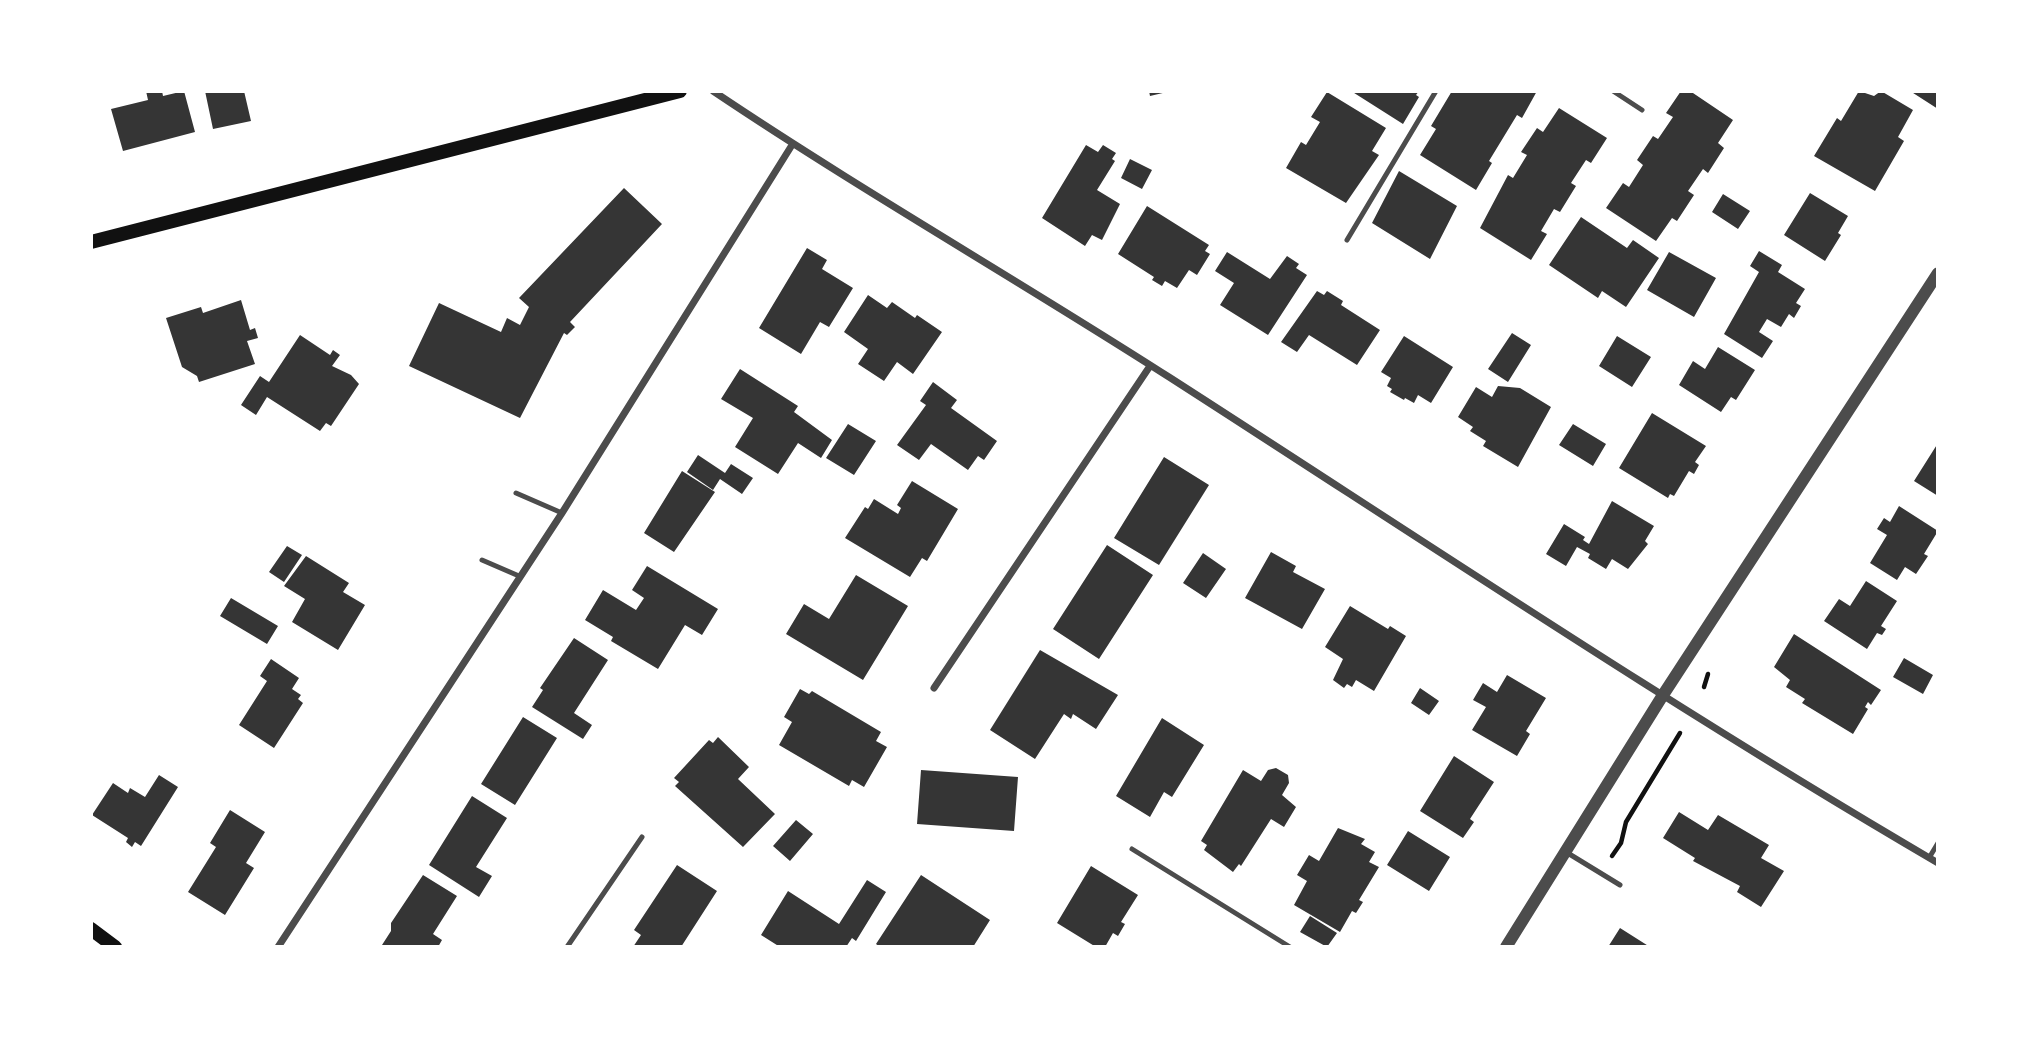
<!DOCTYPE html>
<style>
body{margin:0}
#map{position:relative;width:2029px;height:1038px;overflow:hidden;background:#fff;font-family:"Fira Sans",sans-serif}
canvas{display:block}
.frame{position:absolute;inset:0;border:93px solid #fff;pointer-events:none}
</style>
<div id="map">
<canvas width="2029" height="1038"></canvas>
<div class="frame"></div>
</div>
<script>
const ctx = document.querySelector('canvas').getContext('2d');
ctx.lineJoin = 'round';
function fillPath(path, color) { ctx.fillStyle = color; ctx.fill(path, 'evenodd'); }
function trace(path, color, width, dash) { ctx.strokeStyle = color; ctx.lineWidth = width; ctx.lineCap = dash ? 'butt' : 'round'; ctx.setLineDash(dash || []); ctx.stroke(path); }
fillPath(new Path2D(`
 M146,91H162L163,96L184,91L195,132L123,151L111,109L148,100Z
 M205,91H244L251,121L213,129Z
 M1149,91H1167V92L1150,96Z
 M1351,91H1419L1416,95L1419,97L1403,124Z
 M1452,91H1537L1522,118L1517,115L1489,161L1492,163L1476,190L1420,155L1436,129L1431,126Z
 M1681,91H1690L1733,120L1718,143L1724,148L1708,173L1703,169L1688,191L1694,195L1677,221L1672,218L1656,241L1606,208L1623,183L1629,187L1643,165L1637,160L1653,136L1658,139L1673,117L1666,113Z
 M1859,91L1874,96L1881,91L1913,110L1898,137L1904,141L1875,191L1814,156L1837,118L1841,121Z
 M1910,91H1938V109Z
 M1327,92L1386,128L1372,151L1379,155L1346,203L1286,168L1301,142L1306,145L1320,122L1311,117Z
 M1559,108L1607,138L1591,163L1586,160L1571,183L1576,186L1560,212L1554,209L1541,231L1547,234L1531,260L1480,228L1508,175L1513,178L1527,155L1521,152L1537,128L1543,132Z
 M1086,145L1098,152L1103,145L1116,153L1112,159L1115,161L1097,190L1120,204L1102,240L1092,235L1085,246L1042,218Z
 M1130,159L1152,170L1142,189L1121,178Z
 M1399,171L1457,206L1430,259L1372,223Z
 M624,188L662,224L570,322L575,327L567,335L564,333L520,418L409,366L439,303L501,332L507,318L520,325L529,307L519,298Z
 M1810,193L1848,216L1838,233L1841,235L1825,261L1784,235Z
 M1723,194L1750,211L1738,229L1712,212Z
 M1147,206L1209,245L1205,251L1210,254L1197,275L1189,270L1177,288L1165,281L1162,286L1152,280L1154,277L1118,254Z
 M1581,217L1627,248L1633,240L1659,258L1626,307L1602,291L1598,298L1549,265Z
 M807,248L827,260L822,269L853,288L829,327L820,322L801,354L759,328Z
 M1759,251L1782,265L1778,272L1805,289L1796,303L1801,306L1794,318L1789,314L1781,327L1767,319L1759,332L1773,341L1762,358L1724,334L1759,272L1750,266Z
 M1227,252L1270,279L1287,256L1299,264L1296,268L1307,275L1268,335L1220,305L1234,283L1215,271Z
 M1669,252L1716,278L1694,317L1647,290Z
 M1317,291L1324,295L1327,291L1343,301L1341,305L1380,330L1357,365L1309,335L1297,352L1281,342Z
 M868,295L887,308L892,302L915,318L917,315L942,332L913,374L897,362L884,381L858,364L868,349L844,332Z
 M241,300L250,330L255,328L258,338L247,341L255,364L199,382L197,376L182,367L166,318L201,307L203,313Z
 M1512,333L1531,345L1508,382L1488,369Z
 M300,335L330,355L333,350L340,355L332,366L351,375L359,384L331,426L326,423L320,431L267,397L256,415L241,405L260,376L269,382Z
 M1404,336L1453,367L1431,403L1418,395L1414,403L1405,398L1404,400L1390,392L1392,389L1387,386L1391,378L1381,372Z
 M1617,336L1651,357L1632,387L1599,366Z
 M1718,347L1755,370L1736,400L1731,397L1721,412L1679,385L1693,361L1705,369Z
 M740,369L798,406L794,412L832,440L821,458L798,443L778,474L735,447L753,418L721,399Z
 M933,382L957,400L951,408L997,441L984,460L978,456L968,470L931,444L919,460L897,445L926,405L920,401Z
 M1498,386L1520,388L1551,407L1518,467L1483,446L1486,441L1470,431L1473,427L1458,417L1476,387L1492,397Z
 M1652,413L1706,446L1695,462L1699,465L1694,474L1689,471L1674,496L1670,494L1668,498L1619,468Z
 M848,424L876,441L854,475L826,458Z
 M1573,424L1606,444L1593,466L1559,445Z
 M1938,443V496L1914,481Z
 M698,455L725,473L731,464L753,478L742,494L720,479L713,490L687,472Z
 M1164,457L1209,485L1159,565L1114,538Z
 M682,471L715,492L674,552L644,533Z
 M912,481L958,509L927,561L922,558L910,577L845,538L865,507L868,509L874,499L898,514L901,508L897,505Z
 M1612,501L1654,526L1645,541L1648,544L1628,569L1612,559L1606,569L1588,558L1590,554L1577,547L1566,566L1546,554L1564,524L1585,537L1583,540L1589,544Z
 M1899,506L1938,531L1924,554L1928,556L1916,574L1905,567L1897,580L1870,563L1887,535L1877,529L1884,518L1890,522Z
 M1107,545L1153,575L1099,659L1053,629Z
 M287,546L302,555L284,582L269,572Z
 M1271,552L1296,566L1293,572L1325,589L1302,629L1245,598Z
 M1203,553L1226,569L1206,598L1183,583Z
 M306,556L349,583L343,592L365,605L338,650L292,622L305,599L284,586Z
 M647,566L718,609L702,635L685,625L658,669L611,641L613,637L585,620L603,590L636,610L644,598L632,590Z
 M856,575L908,606L863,680L786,634L804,604L829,619Z
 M1866,581L1897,601L1881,626L1886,629L1882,635L1877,633L1867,649L1824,621L1839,599L1850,606Z
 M231,598L278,626L267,644L220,616Z
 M1350,606L1388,629L1390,626L1406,636L1374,691L1356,680L1352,687L1347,684L1344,688L1333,680L1343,659L1325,647Z
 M1794,634L1881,690L1871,705L1868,702L1865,707L1868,709L1853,734L1802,703L1805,699L1786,687L1790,680L1774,667Z
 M574,638L608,660L574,713L592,725L583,739L532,707L543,690L540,688Z
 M1040,650L1118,695L1096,729L1073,714L1071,719L1064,714L1035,759L990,730Z
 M1904,658L1933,675L1923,694L1893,677Z
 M271,659L299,678L292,689L301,695L298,699L303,703L274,748L239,725L267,681L260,676Z
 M1507,675L1546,698L1526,731L1530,734L1517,756L1472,730L1486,707L1473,700L1483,683L1497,692Z
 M1420,688L1439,701L1429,715L1411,703Z
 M800,689L809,694L812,691L881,732L876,741L887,747L864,787L852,780L849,786L779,745L792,722L784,717Z
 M523,717L557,738L515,805L481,784Z
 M1162,718L1204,745L1172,797L1164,792L1150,817L1116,796Z
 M718,737L749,767L738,779L775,814L743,847L675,786L679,782L674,778L709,740L713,743Z
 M1454,756L1494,782L1470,819L1474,822L1463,838L1420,811Z
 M1276,768L1288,775L1289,783L1282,795L1296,807L1284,827L1271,819L1241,866L1239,864L1233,872L1204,850L1207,845L1201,841L1243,770L1261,781L1268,770Z
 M921,770L1018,777L1014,831L917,824Z
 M159,775L178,787L141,846L135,842L132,847L126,842L128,838L92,815L113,783L128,793L130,788L145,797Z
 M472,796L507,818L476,867L492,876L479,897L429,865Z
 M230,810L265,832L246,863L254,868L225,915L188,892L216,847L210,843Z
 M1679,812L1708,830L1718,815L1769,845L1761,858L1784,871L1761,907L1737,892L1740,886L1693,861L1695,858L1663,838Z
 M796,820L813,834L790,861L773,846Z
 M1338,828L1365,839L1361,844L1375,852L1369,862L1379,867L1359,900L1363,902L1356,913L1352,911L1340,932L1294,905L1307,881L1297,875L1309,855L1319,861Z
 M1408,831L1450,857L1429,891L1387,865Z
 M677,865L717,891L681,947H633L641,935L634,930Z
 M1091,866L1138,895L1121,922L1125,924L1118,936L1113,933L1105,947H1096L1057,923Z
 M423,875L457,896L433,934L442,940L438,947H386L382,945L391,931V923Z
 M921,875L990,920L973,947H880L876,944Z
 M867,880L886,892L856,941L852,938L846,947H780L761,935L788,891L839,924Z
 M1310,916L1337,933L1327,947L1300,932Z
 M1620,928L1650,947H1608Z`), '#353535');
trace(new Path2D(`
 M1704,687L1708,674
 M1612,856L1621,843L1626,822L1680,733`), '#111', 4.5);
trace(new Path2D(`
 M1613,91L1642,110
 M1347,240L1436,91
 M516,493L562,513
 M482,560L519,576
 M1132,849L1290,947
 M1566,852L1620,885
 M1929,858L1938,843
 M567,947L642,837`), '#4c4c4c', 5);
trace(new Path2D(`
 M713,91C862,191 1018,280 1169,377C1424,541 1676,710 1938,863
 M934,688L1150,366
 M278,947L562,513L792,145`), '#4c4c4c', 7);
trace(new Path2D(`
 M1506,947L1663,695L1938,273`), '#4c4c4c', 12);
trace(new Path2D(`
 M91,242L680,91
 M91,929L115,947`), '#111', 14);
</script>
